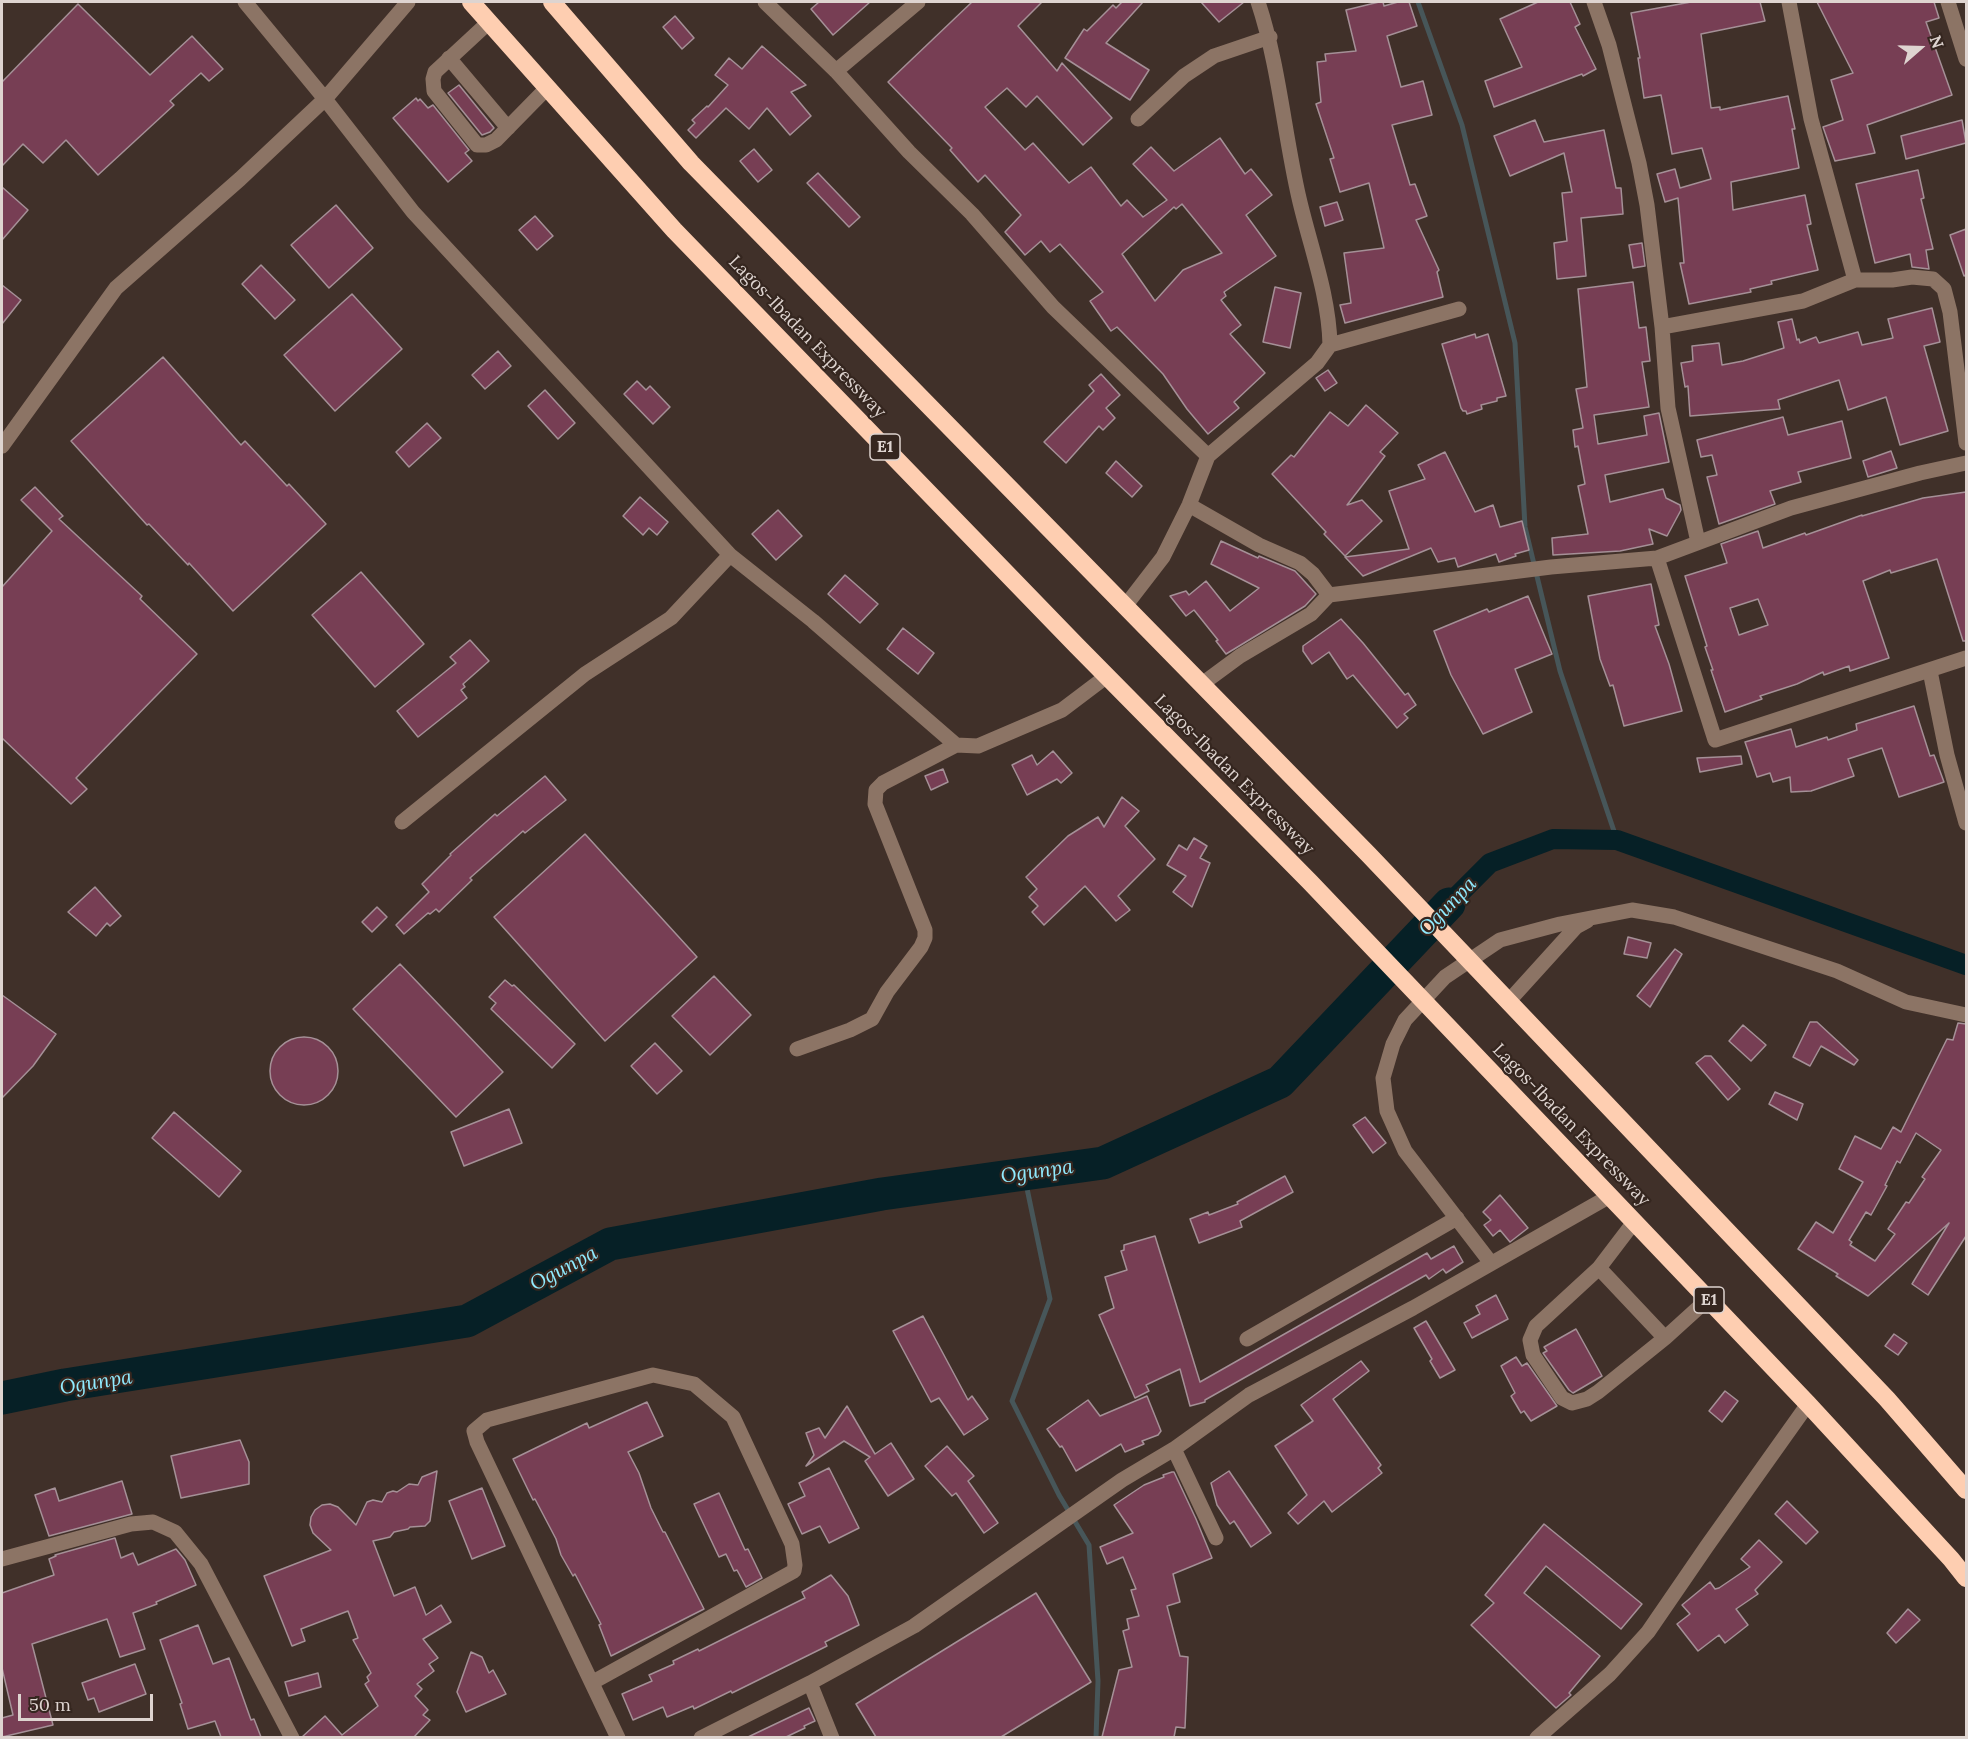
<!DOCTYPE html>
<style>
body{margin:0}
#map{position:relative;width:1968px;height:1739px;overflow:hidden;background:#403029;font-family:Lora,serif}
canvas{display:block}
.frame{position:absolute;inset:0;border:3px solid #ded4d0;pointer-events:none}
.north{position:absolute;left:1890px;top:18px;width:60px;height:60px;-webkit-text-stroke:4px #35261f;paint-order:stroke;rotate:70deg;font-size:16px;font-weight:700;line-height:24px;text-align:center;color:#ded4d0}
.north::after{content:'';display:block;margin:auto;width:21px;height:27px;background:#ded4d0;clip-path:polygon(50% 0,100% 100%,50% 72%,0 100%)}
.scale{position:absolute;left:18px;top:1694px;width:135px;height:27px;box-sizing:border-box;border:3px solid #ded4d0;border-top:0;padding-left:8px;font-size:18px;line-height:21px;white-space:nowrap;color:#ded4d0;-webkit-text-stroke:4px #35261f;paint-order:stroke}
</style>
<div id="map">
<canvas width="1968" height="1739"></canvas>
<div class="frame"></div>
<div class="north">N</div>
<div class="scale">50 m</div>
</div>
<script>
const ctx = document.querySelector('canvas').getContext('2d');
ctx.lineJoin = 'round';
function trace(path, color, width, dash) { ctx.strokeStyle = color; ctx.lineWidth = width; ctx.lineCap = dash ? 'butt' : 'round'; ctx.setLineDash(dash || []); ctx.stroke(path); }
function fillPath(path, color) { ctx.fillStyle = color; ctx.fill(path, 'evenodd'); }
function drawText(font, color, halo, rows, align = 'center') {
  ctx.font = font + ' Lora,serif'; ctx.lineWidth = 4.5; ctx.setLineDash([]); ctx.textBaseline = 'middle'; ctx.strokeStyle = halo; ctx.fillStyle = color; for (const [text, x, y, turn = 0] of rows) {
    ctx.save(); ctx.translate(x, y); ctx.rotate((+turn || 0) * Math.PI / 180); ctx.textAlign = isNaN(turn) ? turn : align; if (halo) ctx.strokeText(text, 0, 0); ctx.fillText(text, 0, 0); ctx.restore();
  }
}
trace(new Path2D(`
 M1418,2L1462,125L1515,343L1525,527L1560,671L1617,840
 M1024,1174L1050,1299L1012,1401L1059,1495L1089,1545L1098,1681L1096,1738`), '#475659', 5);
trace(new Path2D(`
 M1449,904L1490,863L1553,839L1617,840L1966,965`), '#062026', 20);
trace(new Path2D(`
 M2,1398L65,1385L467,1321L610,1244L882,1194L1103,1163L1280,1082L1449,904`), '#062026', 33);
const building = new Path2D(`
 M819,2H870L833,35L811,9Z
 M972,2H1042L1018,26L1057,71L1062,63L1112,118L1083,145L1037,96L1026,107L1007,88L985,107L1025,150L1033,143L1069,183L1091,167L1121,206L1127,200L1143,217L1167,200L1133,164L1151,147L1174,171L1220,138L1245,174L1251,169L1272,195L1246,215L1276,256L1224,292L1226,296L1221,300L1241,325L1230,334L1265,373L1234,402L1239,408L1208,434L1187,409L1163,374L1117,327L1111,331L1090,301L1103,292L1060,244L1050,252L1041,241L1025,255L1005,232L1021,215L985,175L978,182L950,150L952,148L888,82ZM1182,204L1222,253L1183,270L1155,301L1122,254L1174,207L1176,209Z
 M1122,2H1143L1106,43L1149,70L1130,100L1065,58L1084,29L1087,31L1113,5L1116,8Z
 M1201,2H1244L1219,22Z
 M1379,2H1383L1384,6L1398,2H1409L1417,26L1387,36L1401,87L1423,81L1432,115L1392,125L1410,185L1415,184L1427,216L1416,220L1439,270L1437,272L1443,297L1345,323L1340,305L1351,303L1344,253L1384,248L1369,183L1340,192L1330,159L1334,158L1316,104L1321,102L1317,62L1326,61L1325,54L1356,51L1346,10Z
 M1538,2H1570L1580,24L1575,27L1596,69L1583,76L1582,74L1494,107L1485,81L1522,67L1500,19Z
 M1691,2H1760L1765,21L1701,34L1711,108L1720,107V110L1788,96L1795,129H1792L1799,168L1731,182L1733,210L1805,195L1811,224L1807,225L1818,270L1771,281L1772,284L1750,289L1751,292L1689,304L1680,263H1684L1678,198L1665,202L1657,174L1675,169L1680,188L1711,179L1702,148L1672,154L1661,95L1644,98L1638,58H1640L1631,13Z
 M1817,2H1934L1939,18L1926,22L1952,95L1867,125L1875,153L1835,161L1823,127L1843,120L1831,80L1853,73Z
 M78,4L150,75L192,36L223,69L209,81L201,73L170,101L174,105L98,175L66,140L43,163L23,144L2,166V82Z
 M675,16L694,38L682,49L663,27Z
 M762,46L806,85L791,92L811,116L790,135L767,108L749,129L726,108L696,138L688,130L695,123L692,120L707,106L708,107L728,85L715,75L729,58L742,69Z
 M459,85L494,128L490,132L482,135L448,93Z
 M416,98L418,101L420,99L428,108L433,105L469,150L465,153L472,161L448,182L393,118Z
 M1535,120L1544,142L1604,130L1616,188H1621L1623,214L1581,218L1586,276L1557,279L1554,243L1567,241L1562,193L1572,192L1564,153L1510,176L1494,136Z
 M1962,120L1966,143L1906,159L1901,136Z
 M754,149L772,170L758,182L740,161Z
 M1918,170L1924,198L1921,199L1933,249L1926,250L1929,269L1912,267L1910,254L1875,263L1856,184Z
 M818,173L860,217L849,227L807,183Z
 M2,187L28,210L2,240Z
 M1337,202L1343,220L1325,226L1320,207Z
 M336,205L373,248L329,288L291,245Z
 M535,216L553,236L537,250L519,230Z
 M1966,229V275L1964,276L1950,235Z
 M1642,243L1645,266L1633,268L1629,245Z
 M261,265L295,300L275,319L242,284Z
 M1633,282L1639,328L1646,327L1650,361L1642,362L1649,407L1594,415L1598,444L1647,435L1644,416L1659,413L1669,462L1605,475L1610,502L1663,489L1666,498L1680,505L1681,510L1667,536L1649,529L1653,544L1620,551L1553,555L1552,538L1588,534L1578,486L1585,484L1578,446L1575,447L1573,430L1583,428L1576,389L1587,387L1578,289Z
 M2,285L21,300L2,324Z
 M1275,287L1301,293L1290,348L1263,342Z
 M352,294L402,349L335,411L284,355Z
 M1932,308L1940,342L1924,346L1948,431L1900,445L1886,397L1848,410L1839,380L1778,400L1780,409L1690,416L1688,386L1685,387L1681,363L1693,361L1692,346L1719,343L1722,365L1743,361L1784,348L1778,322L1792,319L1797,340L1799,339L1800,343L1816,337L1819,343L1858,332L1862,345L1893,338L1888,319Z
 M1475,334L1476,338L1488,334L1506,396L1497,398V401L1481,405L1482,409L1467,414L1466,411H1463L1461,408L1442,344Z
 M498,351L511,366L485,389L472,375Z
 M163,357L241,445L245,441L287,486L289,484L326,524L233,611L189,563L188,565L149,524L147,525L71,441Z
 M1328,370L1337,383L1325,391L1316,378Z
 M1101,374L1120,395L1106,408L1115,418L1103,430L1099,426L1066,463L1044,442L1094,391L1089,385Z
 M637,381L646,390L650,386L670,407L653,424L624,394Z
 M545,390L575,423L558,439L528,406Z
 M1366,405L1398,433L1380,452L1385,456L1347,505L1362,500L1382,521L1345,556L1324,534L1326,532L1272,474L1291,455L1294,457L1330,412L1348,426Z
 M1783,417L1788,435L1842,421L1851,458L1798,472L1801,482L1770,491L1775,504L1719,524L1707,477L1717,475L1712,455L1701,457L1697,440Z
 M427,423L441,438L409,467L396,452Z
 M1891,451L1897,468L1868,477L1863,461Z
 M1445,452L1475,512L1493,505L1500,527L1522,521L1529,550L1515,554L1516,556L1499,562L1496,554L1458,567L1455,558L1438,562L1431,548L1363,576L1345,557L1409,549L1389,491L1425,479L1418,465Z
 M1116,461L1142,486L1132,497L1106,473Z
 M35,487L63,516L59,519L142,596L140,599L197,654L76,778L87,789L71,804L2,738V587L52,531L21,500Z
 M1966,492V641H1963L1937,559L1891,573L1890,570L1863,581L1889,658L1850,671L1849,666L1824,675L1823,672L1797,684L1760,696L1762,699L1725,712L1711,670H1713L1705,647L1707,646L1685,576L1727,563L1721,544L1758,531L1763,548L1805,533L1806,535L1862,515V516L1923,498ZM1758,599L1768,625L1739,635L1730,608Z
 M640,497L668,522L657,535L649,528L643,535L623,516Z
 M778,510L802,536L776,560L752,534Z
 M1221,541L1258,558L1259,556L1295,571L1316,594L1305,606L1226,654L1216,641L1218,640L1194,610L1186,616L1170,596L1186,591L1189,595L1206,581L1230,611L1259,588L1211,564Z
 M361,572L424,644L375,687L312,615Z
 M845,575L878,604L860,623L828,594Z
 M1651,584L1659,625L1655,626L1669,664L1682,711L1624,726L1613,685L1610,686L1600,659L1588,596Z
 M1528,596L1552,654L1515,669L1532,712L1483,734L1451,675L1434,631L1487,609L1489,612Z
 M1341,619L1363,643L1405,695L1408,693L1416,705L1404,714L1408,718L1397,728L1353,675L1347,679L1329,652L1312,664L1303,651V646Z
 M903,628L934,653L918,674L887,649Z
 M470,640L489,661L463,684L465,687L461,690L467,698L418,737L397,711L456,663L450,657Z
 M1914,706L1930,756L1934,755L1944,782L1899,797L1882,748L1848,759L1854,776L1811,791L1791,792L1790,777L1773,782L1770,773L1757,777L1745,742L1791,729L1796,747L1827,737L1828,740L1857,730L1856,724Z
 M1053,751L1072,773L1061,783L1057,779L1027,795L1012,765L1032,755L1037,765Z
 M1741,756L1742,764L1700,772L1697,758Z
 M943,769L948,782L931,790L925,776Z
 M545,776L566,800L525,833L523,831L470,878L472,880L439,912L436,909L430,914L428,913L404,934L396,925L429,892L422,884L451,855L450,854L495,814L497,816Z
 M1122,797L1139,811L1125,826L1155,859L1118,896L1130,910L1116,921L1085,886L1044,925L1032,912L1038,906L1029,897L1037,889L1026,877L1068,836L1098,817L1104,827Z
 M585,834L697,957L605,1041L494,917Z
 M1194,838L1207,846L1200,858L1210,863L1192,907L1173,892L1186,876L1167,865L1179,845L1187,850Z
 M95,887L121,916L110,926L107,923L96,936L68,912Z
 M377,907L387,917L372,932L362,922Z
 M1628,937L1651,943L1647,958L1624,954Z
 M1675,949L1682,954L1650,1007L1637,996Z
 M400,964L503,1072L456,1117L353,1009Z
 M714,976L751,1015L710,1055L672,1016Z
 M505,980L512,986L514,985L575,1044L552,1068L491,1009L496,1003L489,997Z
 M2,995L56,1034L33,1066L2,1098Z
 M1810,1022H1817L1858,1060L1854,1065L1821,1046L1810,1066L1793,1057Z
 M1958,1023L1966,1024V1236L1928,1295L1912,1284L1949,1223L1868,1296L1836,1276L1838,1274L1798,1249L1816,1222L1833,1233L1863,1182L1839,1169L1855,1136L1881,1149L1893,1127L1901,1132L1947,1039L1953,1040ZM1916,1133L1941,1150L1922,1177L1925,1179L1909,1203L1906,1202L1888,1229L1895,1234L1875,1261L1850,1245L1852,1242L1849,1240L1866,1212L1871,1215L1887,1186L1885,1185L1897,1161L1900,1163Z
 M1743,1025L1766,1045L1751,1061L1729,1041Z
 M270 1071a34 34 0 1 1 68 0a34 34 0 1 1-68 0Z
 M655,1043L682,1071L657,1094L631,1066Z
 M1705,1056H1711L1740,1089L1728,1100L1696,1063Z
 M1775,1092L1803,1104L1797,1120L1769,1104Z
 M509,1109L522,1143L464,1166L451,1132Z
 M174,1112L241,1171L219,1197L152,1138Z
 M1365,1117L1386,1143L1373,1153L1353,1125Z
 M1285,1176L1293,1192L1240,1221L1242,1227L1199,1243L1190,1219L1208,1212L1209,1215L1238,1204L1237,1202Z
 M1500,1195L1528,1228L1510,1242L1500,1230L1493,1236L1484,1225L1491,1220L1483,1212Z
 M1155,1236L1200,1382L1427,1253L1431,1259L1454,1246L1463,1262L1446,1273L1443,1269L1429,1279L1426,1275L1205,1400V1402L1190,1406L1180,1369L1146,1385L1149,1391L1135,1398L1099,1315L1114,1308L1105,1277L1127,1270L1121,1251L1124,1250V1245Z
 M1496,1295L1508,1319L1472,1338L1464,1323L1480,1314L1476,1306Z
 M923,1316L968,1400L972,1396L988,1419L964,1435L939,1398L931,1402L893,1331Z
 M1426,1321L1455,1370L1440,1378L1430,1361L1432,1359L1414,1328Z
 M1576,1329L1602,1376L1573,1393L1569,1390L1543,1353L1547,1351L1544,1347Z
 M1894,1334L1907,1343L1898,1355L1885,1346Z
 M1516,1357L1522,1366L1527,1363L1557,1406L1531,1421L1524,1411L1521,1413L1511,1396L1515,1393L1501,1366Z
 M1361,1361L1369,1371L1333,1399L1381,1465L1378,1468L1382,1473L1332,1512L1324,1501L1298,1524L1288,1513L1307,1495L1275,1446L1313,1421L1301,1405Z
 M1725,1391L1738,1401L1722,1422L1709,1411Z
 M1147,1396L1161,1431L1158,1435L1142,1441L1144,1444L1125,1452L1121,1444L1076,1471L1062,1446L1060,1447L1047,1429L1088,1400L1100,1416Z
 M647,1402L663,1436L628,1452L639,1473L651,1508L663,1532H665L704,1609L611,1656L599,1625L601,1624L575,1574L573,1576L561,1555L556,1539L535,1499L533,1500L513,1459L587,1423L589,1428Z
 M847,1406L875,1454L891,1443L914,1479L888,1496L865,1461L870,1457L844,1441L806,1466L814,1455L806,1433L819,1428L825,1438Z
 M240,1440L249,1462V1484L181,1498L171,1456Z
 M947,1446L974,1476L968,1481L998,1523L984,1533L956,1493L952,1496L925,1466Z
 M829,1468L859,1528L829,1543L820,1526L802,1534L788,1504L805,1496L799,1483Z
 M437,1471L430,1521L425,1526L410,1527L408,1529L394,1532L390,1537L373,1541L394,1596L415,1587L426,1615L441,1605L451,1622L423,1639L438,1658L429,1664L434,1671L417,1684L422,1689L415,1696L428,1710L423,1715L430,1720L414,1737H302L325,1716L342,1735L378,1706L365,1684L369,1681L367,1677L371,1673L353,1640L358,1638L348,1611L301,1629L305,1641L292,1646L264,1576L331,1550L313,1533L310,1525L311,1517L315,1510L322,1505L330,1504L338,1507L356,1525L367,1502L373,1500L382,1502L387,1493L393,1491L397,1492L409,1484L418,1485L422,1477Z
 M1229,1471L1271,1533L1251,1547L1234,1521L1230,1524L1217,1505L1211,1483Z
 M1172,1472H1174L1196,1519L1212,1558L1173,1574L1180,1602L1167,1606L1180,1656L1188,1657L1185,1728L1176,1727L1174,1737H1102L1119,1670L1132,1667L1123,1631L1129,1629L1127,1619L1139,1616L1131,1590L1136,1589L1123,1557L1107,1564L1100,1547L1133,1533L1114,1505L1144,1485L1164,1477L1163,1475Z
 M122,1481L132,1514L49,1536L35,1495L55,1488L59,1501Z
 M482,1488L505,1546L472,1559L449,1501Z
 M719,1493L745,1550L748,1549L762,1578L746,1587L737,1570L734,1571L726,1554L719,1557L694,1504Z
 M1787,1501L1818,1532L1806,1544L1775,1514Z
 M1544,1524L1642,1604L1621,1629L1546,1566L1524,1593L1600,1656L1569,1693L1571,1695L1556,1708L1471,1625L1494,1603L1485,1595Z
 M115,1538L121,1558L133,1553L138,1565L176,1549L185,1560L196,1585L156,1602L157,1604L133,1613L145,1649L120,1657L107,1619L32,1644L53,1725L2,1737V1718L13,1715L2,1668V1593L54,1575L49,1559L56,1556L55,1555Z
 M1759,1540L1782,1562L1755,1590L1758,1594L1736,1609L1748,1625L1725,1643L1719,1635L1698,1651L1677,1624L1690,1614L1682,1605L1710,1582L1715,1589L1719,1588L1750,1567L1741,1559Z
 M831,1575L848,1596L859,1625L825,1642L827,1646L732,1693L731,1691L694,1709L693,1706L667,1717L663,1707L633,1720L622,1694L652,1681L649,1675L674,1664L673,1661L698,1649L699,1651L805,1598L802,1592Z
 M1036,1593L1091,1682L1001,1737H876L856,1704Z
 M1908,1609L1920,1620L1896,1643L1887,1633Z
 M198,1625L213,1664L229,1658L251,1720L254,1719L261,1737H221L215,1721L188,1729L180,1704L182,1703L160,1640Z
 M471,1652L482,1657L489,1673L493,1670L506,1694L466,1712L457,1692Z
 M135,1664L146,1694L99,1712L94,1698L88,1700L82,1683Z
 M318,1673L321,1687L289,1696L285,1682Z
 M809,1708L815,1721L804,1726L805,1728L786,1737H748Z`);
fillPath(building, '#773e54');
trace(building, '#a59097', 1.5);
trace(new Path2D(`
 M245,2L325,99L413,212L730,555L813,621L956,745L978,746L1062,710L1107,676
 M765,2L836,71L909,152L972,214L1053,307L1208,456
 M1258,2C1279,65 1284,133 1299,198C1310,246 1329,295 1330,345
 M1594,2L1609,45L1639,163L1647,205L1662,327L1668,408L1698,542
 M1789,2L1811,119L1855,280
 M1948,2L1966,59
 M489,22L435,72L433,79L434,91L477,145H486L496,140L547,88
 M449,58L508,128
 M836,71L918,2
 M1138,119L1184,76L1214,56L1270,37
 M1662,327L1803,301L1855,280H1892L1912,277L1933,279L1944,289L1950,312L1966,443
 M2,446L116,288L240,179L325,99L408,2
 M1189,505L1259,545L1300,563L1313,574L1329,595
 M1657,558L1715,740L1966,658
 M1126,605L1163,557L1189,505L1208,456L1317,363L1330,345L1459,309
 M1930,671L1947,755L1966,823
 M1202,684L1240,656L1311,614L1329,595L1551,567L1657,558L1791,508L1920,473L1966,463
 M402,822L585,674L671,618L730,555
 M1508,1002L1576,927L1587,921
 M797,1049L850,1030L872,1019L887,992L921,947L925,938V930L875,804L876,790L883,783L956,745
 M1634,1222L1599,1268L1536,1326L1530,1340L1533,1355L1562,1398L1572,1403L1587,1399L1598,1392L1665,1338L1708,1299
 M1491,1263L1405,1151L1387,1111L1383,1078L1393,1044L1405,1020L1445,977L1500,940L1560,924L1632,910L1674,917L1837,971L1906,1002L1966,1015
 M1599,1268L1665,1338
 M1247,1339L1457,1218
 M1174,1449L1216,1538
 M2,1559L131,1524L153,1522L175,1532L201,1564L292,1738
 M593,1682L794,1571L795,1565L792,1544L733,1417L694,1384L653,1375L487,1420L474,1431L477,1442L618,1738
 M810,1683L832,1738
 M701,1738L810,1683L914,1626L1122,1480L1174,1449L1249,1395L1413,1308L1610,1196
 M1537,1738L1610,1674L1648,1632L1707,1546L1808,1404`), '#8c7465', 15);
trace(new Path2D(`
 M471,2L674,230L1076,645L1310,882L1808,1404L1951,1559L1966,1578
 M552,2L691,163L1369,855L1887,1399L1966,1490`), '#feceb1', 18);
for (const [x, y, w] of [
 [885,447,30],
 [1709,1300,30]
]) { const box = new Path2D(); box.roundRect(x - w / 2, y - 13, w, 26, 4.5); ctx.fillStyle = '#35261f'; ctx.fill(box); trace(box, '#ded4d0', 1.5); }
drawText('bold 16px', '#ded4d0', null, [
 ["E1",885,447],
 ["E1",1709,1300]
]);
drawText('18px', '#ded4d0', '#35261f', [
 ["Lagos-Ibadan Expressway",807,337,46],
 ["Lagos-Ibadan Expressway",1234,775,45],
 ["Lagos-Ibadan Expressway",1571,1125,46]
]);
drawText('italic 20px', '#90ebff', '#35261f', [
 ["Ogunpa",1448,907,-46],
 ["Ogunpa",1037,1172,-8],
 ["Ogunpa",564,1269,-28],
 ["Ogunpa",96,1383,-9]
]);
</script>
